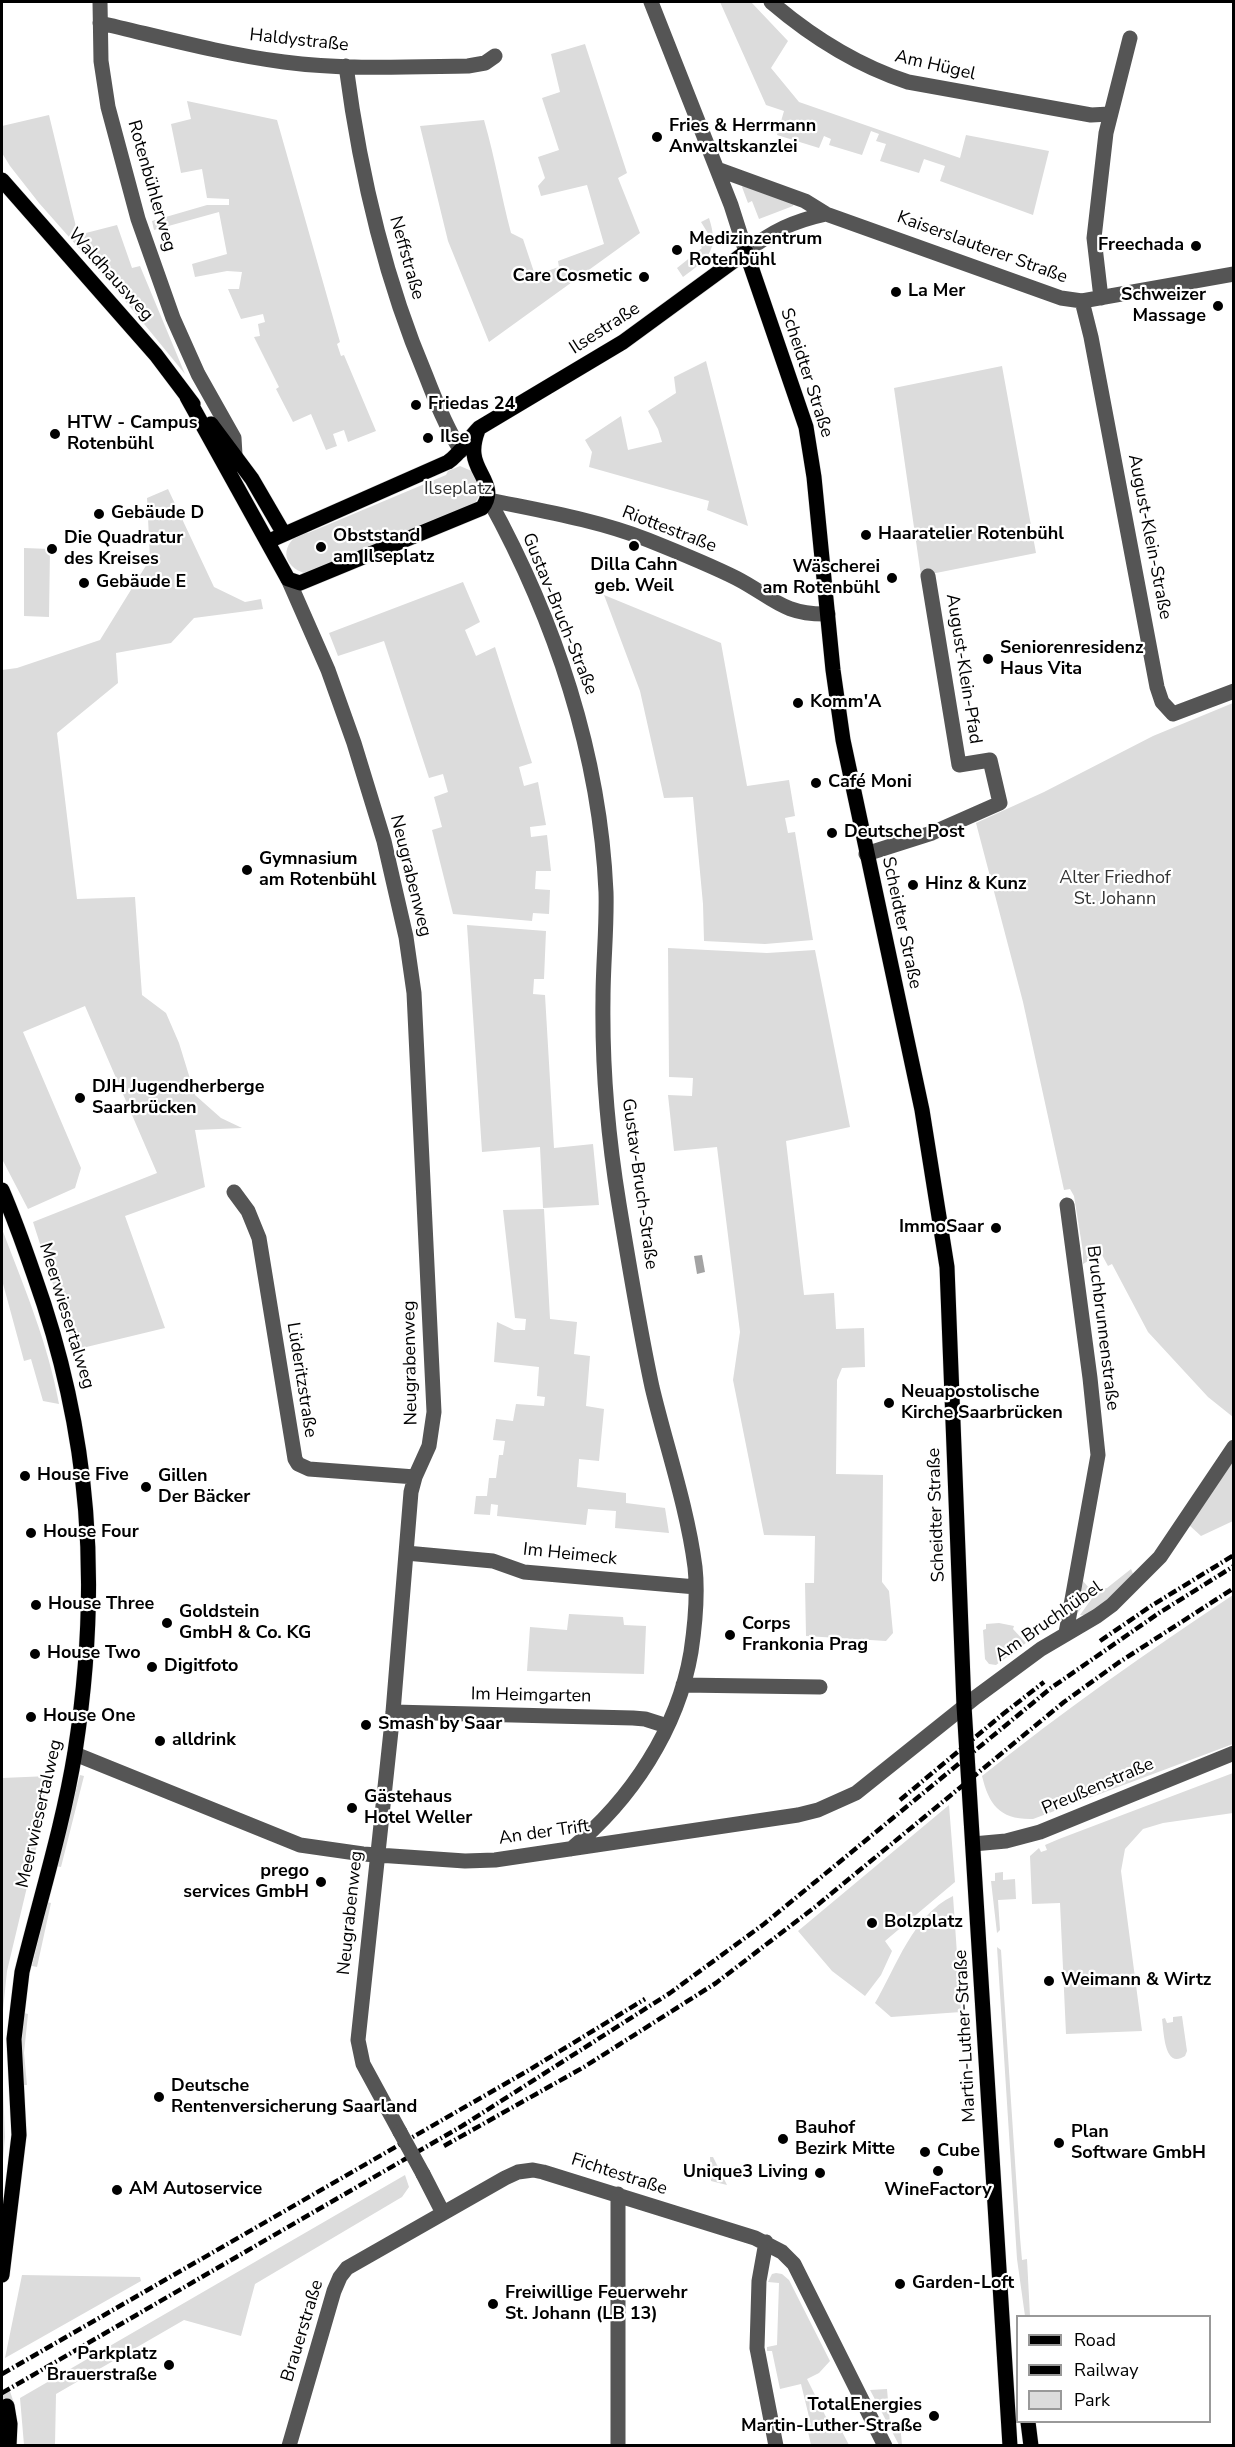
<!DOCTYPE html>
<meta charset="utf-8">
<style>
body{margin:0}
#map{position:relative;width:1235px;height:2447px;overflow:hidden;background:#fff;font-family:"Nunito Sans",sans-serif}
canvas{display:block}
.frame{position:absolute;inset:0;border:3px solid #000;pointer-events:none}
.legend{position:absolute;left:1016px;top:2315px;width:195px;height:108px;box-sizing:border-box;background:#fff;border:2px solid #999;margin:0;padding:8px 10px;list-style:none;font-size:18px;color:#000}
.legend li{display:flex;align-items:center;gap:12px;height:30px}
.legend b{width:30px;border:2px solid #999}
</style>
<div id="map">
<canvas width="1235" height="2447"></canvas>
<div class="frame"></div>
<ul class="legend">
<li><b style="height:8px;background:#000"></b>Road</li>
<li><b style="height:8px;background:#000"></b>Railway</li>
<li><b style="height:16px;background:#dcdcdc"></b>Park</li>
</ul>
</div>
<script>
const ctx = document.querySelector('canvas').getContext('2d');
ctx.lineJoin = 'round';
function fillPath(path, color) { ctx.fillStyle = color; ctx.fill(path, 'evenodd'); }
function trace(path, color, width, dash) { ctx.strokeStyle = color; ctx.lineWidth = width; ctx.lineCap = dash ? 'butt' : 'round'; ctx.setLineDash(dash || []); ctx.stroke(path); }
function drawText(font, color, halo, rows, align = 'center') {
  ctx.font = font + ' "Nunito Sans",sans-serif'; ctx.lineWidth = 4.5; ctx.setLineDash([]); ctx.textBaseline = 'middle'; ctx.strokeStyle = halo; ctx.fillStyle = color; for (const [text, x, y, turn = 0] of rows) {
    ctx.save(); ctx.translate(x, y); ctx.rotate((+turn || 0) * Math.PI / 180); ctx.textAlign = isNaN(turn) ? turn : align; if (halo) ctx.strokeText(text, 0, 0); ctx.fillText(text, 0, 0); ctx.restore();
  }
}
fillPath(new Path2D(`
 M720,2H751L788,41L771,68L799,102L960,158L966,135L1049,151L1033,215L940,181L945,166L924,159L919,173L880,161L886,144L876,141L879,134L871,131L862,155L829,145L831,139L824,136L819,148L777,135L784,111L766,105Z
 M585,44L627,173L618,178L640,233L489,342L448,241L420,126L484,120C495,158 501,195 511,233L523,239L535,275L559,267L558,261L604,244L587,185L541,196L538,186L545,178L538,157L559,150L542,98L560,92L551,54Z
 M187,101L277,120L340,342L337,344L341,356L344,355L376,431L348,442L344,430L333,434L337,446L326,450L311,414L293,422L276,389L279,387L254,337L260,336L258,324L265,322L263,314L241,319L228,289H239L242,272L227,271L195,277L192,264L227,254L219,212L154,230L152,221L207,205H229V199L207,198L202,169L181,173L171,124L191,119Z
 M49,115L78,235L117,225L132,268L140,266L185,374L122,297L39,203L10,166L2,153V126Z
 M743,186L794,203L793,206L759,219L752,201L748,203L742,187Z
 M709,218C720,251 707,259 683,277L677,268L702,248L698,242L709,235L701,222Z
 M706,361L748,526L707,510L709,501L589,467L592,452L585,440L621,416L628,450L662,442L658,429L648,411L676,393L674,377Z
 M1002,366L1036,553L921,576L894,388Z
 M460,466L474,472C479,484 483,492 475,503L307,574C280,566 280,544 304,531L308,533L446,475L448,471Z
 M168,489L214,587L245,602L261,599L263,609L194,618L171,643L116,653L118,683L57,733L77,899L135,897L142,995L166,1013L179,1043L195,1095L221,1118L242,1128L195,1130L205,1187L125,1216L165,1328L74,1350L33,1222L157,1173L85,1006L23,1032L81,1168L75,1188L28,1209L2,1159V670L17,668L100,640L150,559L147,498Z
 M24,548L50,549L49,617L24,616Z
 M463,582L480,622L465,630L476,656L495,647L532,763L519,767L524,786L538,782L546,825L530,827L531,837L547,835L551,871H536L535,889L550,890L549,914L533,913L532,921L453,914L432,830L442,827L434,797L448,792L443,774L429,778L384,641L338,656L329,633Z
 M604,595L721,643L747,786L789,780L795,816L785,818L788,833L795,832L813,940L765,944L704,941L703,904L693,797L664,798L640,691Z
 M1233,703V1417L1208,1397L1148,1332L1112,1264L1108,1266L1101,1253L1083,1264V1252L1074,1196L1070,1189L1064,1190L1023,1002L976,823L1044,792L1153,736Z
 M467,925L546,931L544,979H534L533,994L545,995L554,1148L593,1144L599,1205L543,1208L540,1147L482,1152Z
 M668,948L767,953L815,950L850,1127L786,1141L804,1295L834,1293L836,1329L864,1328L865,1367L842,1368L837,1380L836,1474L883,1475L882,1582L889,1591L893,1633L886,1641L806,1636L805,1583H814L815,1536L764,1535L733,1380L740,1332L717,1147L674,1151L668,1095L692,1096L693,1078L669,1077Z
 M544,1209L550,1319L577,1322L574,1354L590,1356L586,1406L604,1409L599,1461L579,1459L577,1487L626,1493V1503L665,1508L669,1533L615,1528L616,1511L588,1509L586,1525L497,1516L498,1505L491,1504L490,1515L474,1514L476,1496H487L489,1478H496L499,1455H503L505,1441L493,1440L496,1419L513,1421L516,1404L544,1406L545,1397L537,1396L539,1367L494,1362L497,1322L514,1330H525L526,1319L515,1318L503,1210Z
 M2,1229C24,1287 48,1343 59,1404L43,1401L31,1359L24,1361L2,1280Z
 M1233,1458V1521L1201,1536L1189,1525Z
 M1131,1569L1134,1576C1123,1588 1098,1618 1080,1615L1098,1590L1107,1588Z
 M1083,1581L1089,1588L1094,1589L1077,1614Z
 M1233,1595V1744L1033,1819C1000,1820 989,1805 982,1776C1063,1711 1147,1652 1233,1595Z
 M569,1614L623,1617L624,1625L646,1626L644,1674L527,1671L530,1627L567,1630Z
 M999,1623L1014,1626L1013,1629L1026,1643L996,1665L989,1664L985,1659L983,1630L986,1629V1624Z
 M1233,1773V1813L1163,1823L1143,1829L1125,1849L1121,1871L1142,2031L1066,2034L1060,1903L1032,1904L1030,1856L1039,1848L1041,1852L1047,1850L1045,1845L1059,1839Z
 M80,1775L84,1776L61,1867L56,1866Z
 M49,1776L36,1836L37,1845L7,1971L2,2020V1778Z
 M949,1805L955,1882L885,1941L892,1951L881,1975L865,1996L832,1971L798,1931Z
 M1003,1872V1880L1015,1879L1016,1899L998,1900L1000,1930L997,1933L991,1881H995V1873Z
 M953,1896L961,2012L891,2017L875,2003C897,1966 912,1916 953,1896Z
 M47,1902L51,1903L37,1967L32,1966Z
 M997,1947L1001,1950L1020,2237L1022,2260L1027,2259L1030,2316H1025L1017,2259Z
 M24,2013L28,2014L24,2053L27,2085H24L21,2053Z
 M1182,2016L1187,2051L1185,2056C1164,2070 1164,2032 1162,2019L1165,2018L1167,2023L1173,2022V2017Z
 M2,2062L5,2137L2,2171Z
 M710,2157H713L727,2185L711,2181Z
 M405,2175L409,2187L402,2197L255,2284L241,2336L184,2320L56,2394L55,2445H24L20,2398Z
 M776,2273L782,2274L789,2280L830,2361L819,2373L807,2379L831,2427L838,2424L849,2445H811L807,2427L811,2425L801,2384L780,2389L772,2351H767V2347L777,2345L779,2283L768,2282L772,2274Z
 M22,2275L140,2277L141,2281L5,2358Z
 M887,2389L890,2423H900L902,2445H899L870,2390Z`), '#dcdcdc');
fillPath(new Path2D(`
 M702,1255L705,1272L697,1274L694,1256Z`), '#a3a3a3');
trace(new Path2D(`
 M2,2391L7,2406`), '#d9d9d9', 15, [15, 8]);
const major = new Path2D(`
 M2,180L156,355L193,404
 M187,397L288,579L300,583L482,508C498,487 476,475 474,454C473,446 475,438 478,430
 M211,424L252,479L284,534
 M269,541L448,462C461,453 468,439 479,428L623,342L746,252L806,427L814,477L833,670L843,740L922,1110L947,1267L964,1706L1010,2446
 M2,1190C14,1218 24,1246 34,1275C91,1434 101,1585 75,1752C63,1826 40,1899 22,1972L14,2039L19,2135L2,2275
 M7,2406L10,2424L9,2446
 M1028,2422L1031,2446`);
trace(major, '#dbdbdb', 16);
trace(new Path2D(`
 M100,2L101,61L108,107L138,219L173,318L198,374L234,438L235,455
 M651,2L731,205L746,252C772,231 794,221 826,214
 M771,2C812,37 856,65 908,82L1091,115L1110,114
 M100,23C161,37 222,54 284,62C344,70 407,67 468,66L485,63L495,56
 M346,66C360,173 384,277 426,376C436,402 446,427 461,451
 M717,169L805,201L826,214L1061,298L1082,301L1234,274
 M1101,298L1094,238L1106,133L1130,38
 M1082,301L1091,337L1157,687L1162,702L1173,714L1234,691
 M489,500C555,620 600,754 606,892C607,928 603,963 603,999C602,1067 608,1137 619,1204C629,1265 639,1326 652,1387C666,1446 687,1506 695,1567C698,1594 695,1625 691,1652C678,1729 631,1800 571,1849
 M489,500C542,511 597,520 648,540C678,552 708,564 736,578C773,597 782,615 828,614
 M288,579L328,670L354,743L384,841L406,937L414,993L434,1412L429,1446L415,1477L411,1492L393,1712L358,2040L363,2064L400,2132
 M866,854L932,833L1000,803L990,760L959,765L928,576
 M234,1192L248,1211L259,1238L295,1459L298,1464L309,1469L415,1477
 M406,1553L493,1561L524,1572L696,1587
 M1066,1633L1098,1455L1090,1378L1067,1205
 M683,1685L820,1687
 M393,1712L633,1718L645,1719L667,1726
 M75,1754L300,1845L363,1854L465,1861L495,1860L798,1815L818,1810L856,1793L976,1697L1041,1649L1097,1616L1112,1605L1160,1557L1234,1447
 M973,1844L1006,1841L1040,1832L1234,1753
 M423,2174L443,2213
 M766,2242L759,2281L757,2348L776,2446
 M289,2446L334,2291L340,2277L347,2268L505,2178L518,2172L533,2170L543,2172L755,2238L782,2252L794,2264L885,2446
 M618,2446V2194`), '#555', 15);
trace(major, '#000', 15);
trace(new Path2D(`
 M1100,1641L1151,1606L1234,1555
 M900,1800L1003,1714L1044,1682
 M444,2146L584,2067L716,1983L815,1907L1064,1702L1118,1663L1234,1588
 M2,2374L529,2070L645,1999
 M2,2393L462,2126L670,1993L764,1924L1051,1688L1159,1613L1234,1566`), '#000', 4.5, [9, 3, 1.5, 3]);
trace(new Path2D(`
 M400,2132L423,2174`), '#555', 15);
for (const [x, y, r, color] of [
 [657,137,6,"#000"],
 [1196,246,6,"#000"],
 [677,250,6,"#000"],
 [644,277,6,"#000"],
 [896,292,6,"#000"],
 [1218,306,6,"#000"],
 [416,405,6,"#000"],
 [55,434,6,"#000"],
 [428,438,6,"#000"],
 [99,514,6,"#000"],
 [866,535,6,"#000"],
 [634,546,6,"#000"],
 [321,547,6,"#000"],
 [52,549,6,"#000"],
 [892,578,6,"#000"],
 [84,583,6,"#000"],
 [988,659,6,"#000"],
 [798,703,6,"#000"],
 [816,783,6,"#000"],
 [832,833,6,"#000"],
 [247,870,6,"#000"],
 [913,885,6,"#000"],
 [80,1098,6,"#000"],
 [996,1228,6,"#000"],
 [889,1403,6,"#000"],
 [25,1476,6,"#000"],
 [146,1487,6,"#000"],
 [31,1533,6,"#000"],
 [36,1605,6,"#000"],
 [167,1623,6,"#000"],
 [730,1635,6,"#000"],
 [35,1654,6,"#000"],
 [152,1667,6,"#000"],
 [31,1717,6,"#000"],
 [366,1725,6,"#000"],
 [160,1741,6,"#000"],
 [352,1808,6,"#000"],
 [321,1882,6,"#000"],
 [872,1923,6,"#000"],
 [1049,1981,6,"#000"],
 [159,2097,6,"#000"],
 [783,2139,6,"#000"],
 [1059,2143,6,"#000"],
 [925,2152,6,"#000"],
 [938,2171,6,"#000"],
 [820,2173,6,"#000"],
 [117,2190,6,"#000"],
 [900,2284,6,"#000"],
 [493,2304,6,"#000"],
 [169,2365,6,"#000"],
 [934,2416,6,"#000"]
]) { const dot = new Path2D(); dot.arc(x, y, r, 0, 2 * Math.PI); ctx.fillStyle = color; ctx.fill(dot); trace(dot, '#fff', 2); }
drawText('18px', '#000', '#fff', [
 ["Haldystraße",299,41,6],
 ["Am Hügel",935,66,13],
 ["Rotenbühlerweg",151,186,74],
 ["Kaiserslauterer Straße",982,248,20],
 ["Neffstraße",406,258,74],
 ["Waldhausweg",110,275,48],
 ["Ilsestraße",605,329,-33],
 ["Scheidter Straße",806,373,72],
 ["Riottestraße",669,530,21],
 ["August-Klein-Straße",1149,537,79],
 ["Gustav-Bruch-Straße",559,614,68],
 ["August-Klein-Pfad",963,669,81],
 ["Neugrabenweg",410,876,76],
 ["Scheidter Straße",901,923,78],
 ["Gustav-Bruch-Straße",639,1184,82],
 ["Meerwiesertalweg",66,1316,73],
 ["Bruchbrunnenstraße",1102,1328,83],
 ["Neugrabenweg",411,1363,-91],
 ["Lüderitzstraße",301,1380,81],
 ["Scheidter Straße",937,1515,-92],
 ["Im Heimeck",570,1555,6],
 ["Am Bruchhübel",1049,1622,-35],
 ["Im Heimgarten",531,1696,1],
 ["Preußenstraße",1098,1787,-23],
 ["Meerwiesertalweg",40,1814,-77],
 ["An der Trift",544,1833,-8],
 ["Neugrabenweg",351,1913,-84],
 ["Martin-Luther-Straße",966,2036,-93],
 ["Fichtestraße",619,2175,18],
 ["Brauerstraße",303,2331,-73]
]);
drawText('bold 18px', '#000', '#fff', [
 ["Fries & Herrmann",669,127],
 ["Anwaltskanzlei",669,148],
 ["Medizinzentrum",689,240],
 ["Rotenbühl",689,261],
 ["Freechada",1184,246,"right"],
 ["Care Cosmetic",632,277,"right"],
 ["La Mer",908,292],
 ["Schweizer",1206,296,"right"],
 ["Massage",1206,317,"right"],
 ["Friedas 24",428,405],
 ["HTW - Campus",67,424],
 ["Rotenbühl",67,445],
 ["Ilse",440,438],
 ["Gebäude D",111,514],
 ["Haaratelier Rotenbühl",878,535],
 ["Obststand",333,537],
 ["am Ilseplatz",333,558],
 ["Die Quadratur",64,539],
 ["des Kreises",64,560],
 ["Dilla Cahn",634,566,"center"],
 ["geb. Weil",634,587,"center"],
 ["Wäscherei",880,568,"right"],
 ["am Rotenbühl",880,589,"right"],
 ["Gebäude E",96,583],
 ["Seniorenresidenz",1000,649],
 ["Haus Vita",1000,670],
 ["Komm'A",810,703],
 ["Café Moni",828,783],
 ["Deutsche Post",844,833],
 ["Gymnasium",259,860],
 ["am Rotenbühl",259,881],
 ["Hinz & Kunz",925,885],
 ["DJH Jugendherberge",92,1088],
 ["Saarbrücken",92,1109],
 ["ImmoSaar",984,1228,"right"],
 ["Neuapostolische",901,1393],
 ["Kirche Saarbrücken",901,1414],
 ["House Five",37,1476],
 ["Gillen",158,1477],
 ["Der Bäcker",158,1498],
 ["House Four",43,1533],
 ["House Three",48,1605],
 ["Goldstein",179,1613],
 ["GmbH & Co. KG",179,1634],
 ["Corps",742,1625],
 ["Frankonia Prag",742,1646],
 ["House Two",47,1654],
 ["Digitfoto",164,1667],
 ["House One",43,1717],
 ["Smash by Saar",378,1725],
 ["alldrink",172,1741],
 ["Gästehaus",364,1798],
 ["Hotel Weller",364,1819],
 ["prego",309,1872,"right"],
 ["services GmbH",309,1893,"right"],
 ["Bolzplatz",884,1923],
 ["Weimann & Wirtz",1061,1981],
 ["Deutsche",171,2087],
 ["Rentenversicherung Saarland",171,2108],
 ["Bauhof",795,2129],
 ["Bezirk Mitte",795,2150],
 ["Plan",1071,2133],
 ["Software GmbH",1071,2154],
 ["Cube",937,2152],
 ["Unique3 Living",808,2173,"right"],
 ["AM Autoservice",129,2190],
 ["WineFactory",938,2191,"center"],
 ["Garden-Loft",912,2284],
 ["Freiwillige Feuerwehr",505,2294],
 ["St. Johann (LB 13)",505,2315],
 ["Parkplatz",157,2355,"right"],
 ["Brauerstraße",157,2376,"right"],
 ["TotalEnergies",922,2406,"right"],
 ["Martin-Luther-Straße",922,2427,"right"]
], 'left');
drawText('18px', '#333', '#fff', [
 ["Ilseplatz",458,490],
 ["Alter Friedhof",1115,879],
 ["St. Johann",1115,900]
]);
</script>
